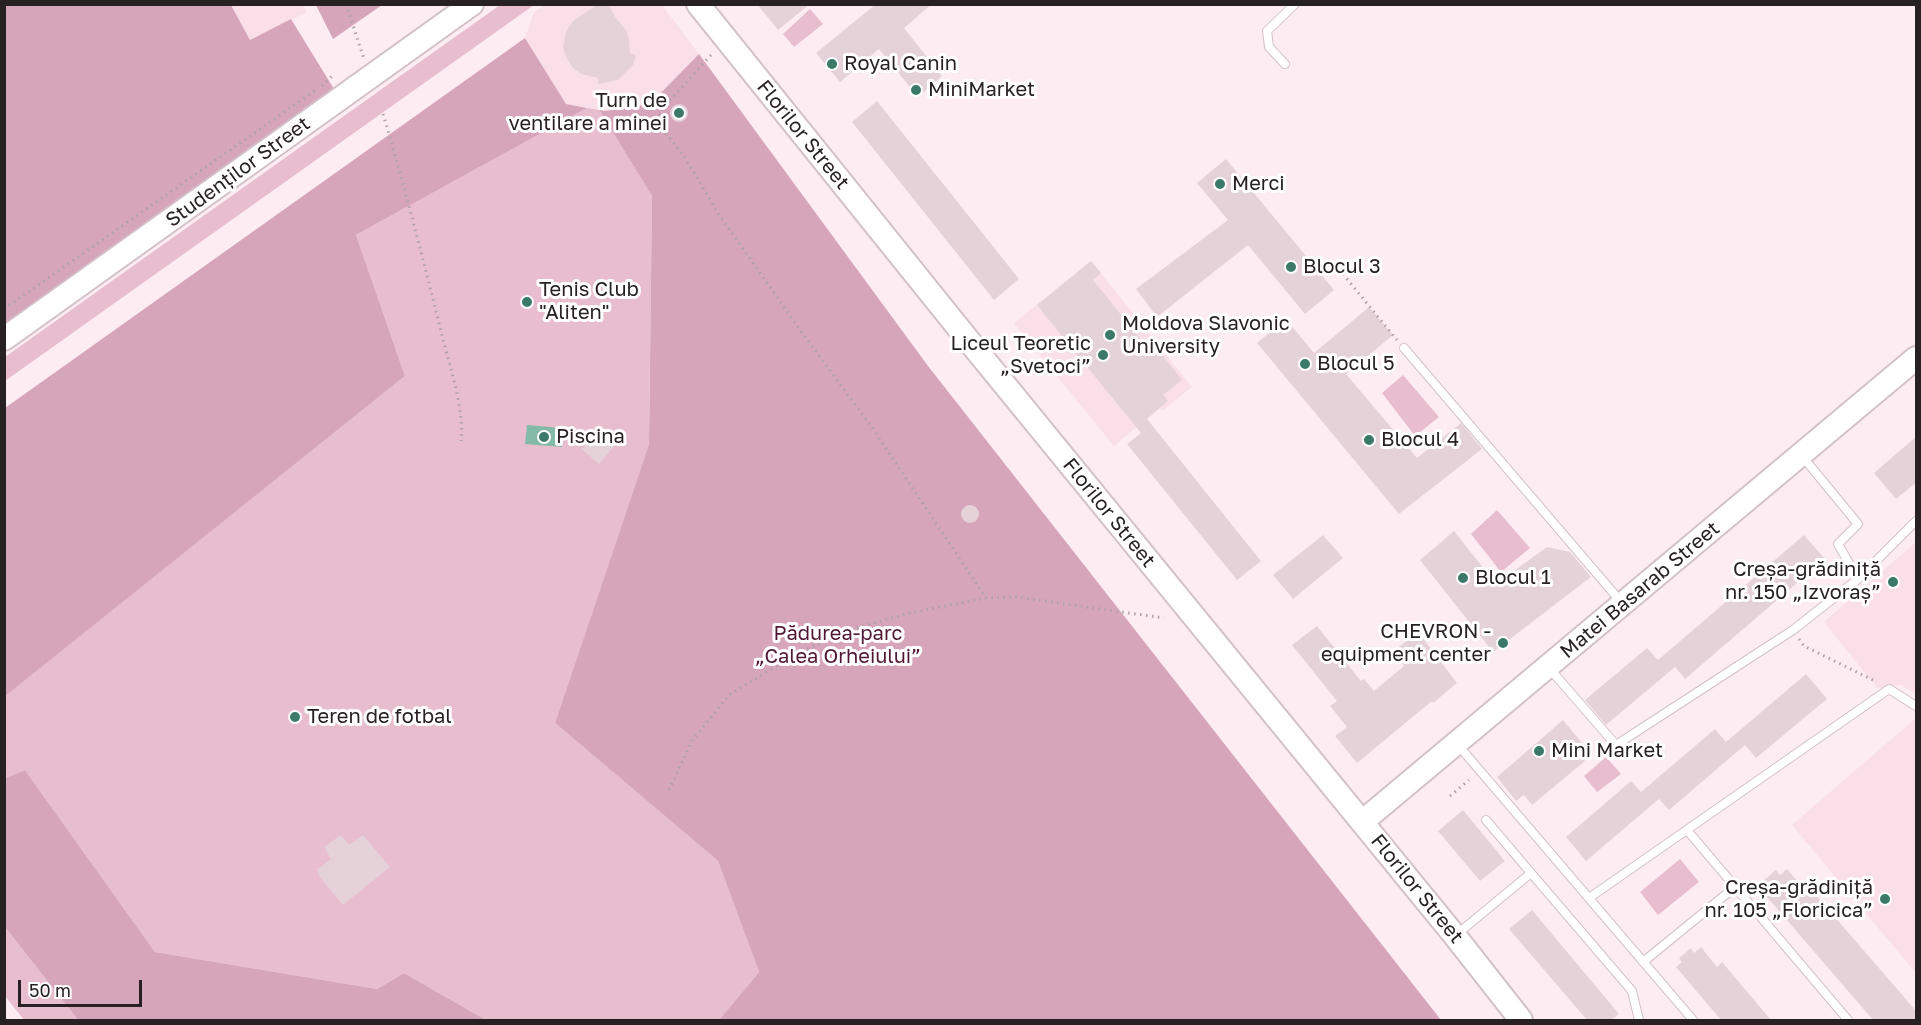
<!DOCTYPE html>
<meta charset="utf-8">
<style>
body{margin:0}
#map{position:relative;width:1921px;height:1025px;overflow:hidden;background:#fdedf3;font-family:"Golos Text",sans-serif}
canvas{display:block}
.frame{position:absolute;inset:0;border:6px solid #282123;pointer-events:none}
.scale{position:absolute;left:18px;top:980px;width:124px;height:27px;box-sizing:border-box;border:3px solid #282123;border-top:0;padding-left:8px;font-size:18px;line-height:21px;white-space:nowrap;color:#282123;-webkit-text-stroke:4px #fff;paint-order:stroke}
</style>
<div id="map">
<canvas width="1921" height="1025"></canvas>
<div class="frame"></div>
<div class="scale">50 m</div>
</div>
<script>
const ctx = document.querySelector('canvas').getContext('2d');
ctx.lineJoin = 'round';
function fillPath(path, color) { ctx.fillStyle = color; ctx.fill(path, 'evenodd'); }
function trace(path, color, width, dash) { ctx.strokeStyle = color; ctx.lineWidth = width; ctx.lineCap = dash ? 'butt' : 'round'; ctx.setLineDash(dash || []); ctx.stroke(path); }
function drawText(font, color, halo, rows, align = 'center') {
  ctx.font = font + ' "Golos Text",sans-serif'; ctx.lineWidth = 6; ctx.setLineDash([]); ctx.textBaseline = 'middle'; ctx.strokeStyle = halo; ctx.fillStyle = color; for (const [text, x, y, turn = 0] of rows) {
    ctx.save(); ctx.translate(x, y); ctx.rotate((+turn || 0) * Math.PI / 180); ctx.textAlign = isNaN(turn) ? turn : align; if (halo) ctx.strokeText(text, 0, 0); ctx.fillText(text, 0, 0); ctx.restore();
  }
}
fillPath(new Path2D(`
 M231,5H302L307,12L250,40Z
 M545,5H662L699,54L650,104L605,111L566,104L525,38L534,12Z
 M1091,261L1192,387L1163,410L1160,408L1114,446L1014,323Z
 M1916,542V694L1901,685L1877,688L1824,622Z
 M1916,718V973L1792,825Z`), '#fadee8');
fillPath(new Path2D(`
 M500,5H534L5,381V357Z
 M810,9L823,24L794,47L783,34Z
 M587,108L599,110L652,196L649,444L555,723L718,861L759,972L719,1020H486L404,973L377,989L155,952L25,770L5,778L4,696L405,376L356,235Z
 M1403,375L1439,417L1415,436L1382,393Z
 M1497,510L1530,548L1501,572L1471,534Z
 M1606,757L1621,774L1597,792L1584,776Z
 M1680,859L1699,882L1658,915L1640,892Z
 M5,927L78,1020H24L5,996Z`), '#e8bdce');
fillPath(new Path2D(`
 M5,4L231,5L250,40L291,19L334,89L5,323Z
 M316,5H382L333,39Z
 M525,38L566,104L587,108L356,235L405,376L5,696V408Z
 M699,54L928,366L1441,1020H719L759,972L718,861L555,723L649,444L652,196L599,110L605,111L650,104Z
 M25,770L155,952L377,989L404,973L486,1020H78L5,927V778Z`), '#d6a5b9');
fillPath(new Path2D(`
 M527,425L562,428V447L525,444Z`), '#83baa8');
fillPath(new Path2D(`
 M598,4H608L615,17L626,30L629,39L630,53L636,55L633,65L618,80L598,84V78L581,74L573,68L567,59L563,47L566,32L573,21Z
 M757,4H810L778,30Z
 M876,4H932L904,28L942,76L918,97L879,49L840,82L816,53Z
 M877,101L1019,279L994,300L852,122Z
 M670 113a9 9 0 1 1 18 0a9 9 0 1 1-18 0Z
 M1226,159L1334,290L1305,314L1248,245L1157,317L1136,289L1228,220L1197,183Z
 M1091,261L1101,273L1093,280L1146,346L1152,342L1182,380L1163,395L1168,401L1147,419L1261,561L1237,580L1127,444L1141,433L1037,305Z
 M1369,307L1393,335L1346,374L1417,458L1461,423L1482,449L1399,514L1257,343L1286,319L1314,353Z
 M602,426L619,441L599,464L582,449Z
 M1917,436V482L1896,499L1874,473Z
 M961 514a9 9 0 1 1 18 0a9 9 0 1 1-18 0Z
 M1454,531L1496,584L1547,547L1570,552L1591,577L1493,652L1420,560Z
 M1323,535L1343,558L1293,599L1273,575Z
 M1804,535L1825,559L1685,679L1675,667L1606,725L1585,700L1647,648L1658,660Z
 M1317,626L1361,681L1364,679L1374,691L1404,666L1392,652L1418,632L1457,683L1433,703L1432,701L1357,763L1335,736L1347,727L1330,706L1337,701L1292,645Z
 M1806,674L1827,699L1756,758L1745,745L1669,810L1659,799L1586,861L1566,837L1631,781L1641,792L1715,729L1726,742Z
 M1563,720L1583,744L1576,750L1585,761L1532,805L1524,795L1516,801L1497,777Z
 M1463,810L1505,861L1480,881L1438,831Z
 M341,835L349,845L363,835L390,867L343,905L319,876L320,875L317,870L331,859L324,847Z
 M1787,869L1804,889L1808,886L1917,1012V1020H1873L1761,890L1767,886L1763,881L1776,870L1780,875Z
 M1532,910L1619,1014L1611,1020H1587L1509,929Z
 M1701,947L1717,967L1722,962L1771,1020H1721L1676,967L1682,962L1679,958L1691,948L1694,953Z`), '#e5d2d9');
const lane = new Path2D(`
 M1285,64L1269,47L1267,31L1295,4
 M1404,348L1622,603
 M1802,456L1858,524L1838,544L1858,579
 M1549,668L1616,745L1793,630L1858,579L1916,521
 M1458,745L1693,1020
 M1486,820L1531,873
 M1687,830L1848,1020
 M1589,898L1889,689L1916,706
 M1456,935L1531,873L1632,991L1639,1020
 M1643,962L1735,887`);
const secondary = new Path2D(`
 M698,4L973,346L1455,936L1521,1020
 M4,339L472,4
 M1362,822L1916,358`);
trace(lane, '#d3c0c8', 10);
trace(secondary, '#d3c0c8', 26);
trace(new Path2D(`
 M346,4L364,59
 M711,55L663,108L656,121L684,156L718,213L800,330L871,426L986,598
 M322,86L334,74
 M383,114C405,188 424,263 443,339C450,367 465,413 461,441
 M1343,274L1397,340
 M4,309L317,89
 M1799,639L1804,646L1877,682
 M669,790L692,741L729,695L796,654L850,630L905,614L986,598L1017,597L1164,618
 M1450,796L1469,780`), '#aea1a6', 3, [1.5, 4.5]);
trace(lane, '#fff', 8);
trace(secondary, '#fff', 22);
for (const [x, y, r, color] of [
 [832,64,6,"#3b7a68"],
 [916,90,6,"#3b7a68"],
 [679,113,6,"#3b7a68"],
 [1220,184,6,"#3b7a68"],
 [1291,267,6,"#3b7a68"],
 [527,302,6,"#3b7a68"],
 [1110,335,6,"#3b7a68"],
 [1103,355,6,"#3b7a68"],
 [1305,364,6,"#3b7a68"],
 [544,437,6,"#3b7a68"],
 [1369,440,6,"#3b7a68"],
 [1463,578,6,"#3b7a68"],
 [1893,582,6,"#3b7a68"],
 [1503,643,6,"#3b7a68"],
 [295,717,6,"#3b7a68"],
 [1539,751,6,"#3b7a68"],
 [1885,899,6,"#3b7a68"]
]) { const dot = new Path2D(); dot.arc(x, y, r, 0, 2 * Math.PI); ctx.fillStyle = color; ctx.fill(dot); trace(dot, '#fff', 2); }
drawText('20px', '#282123', '#fff', [
 ["Royal Canin",844,64],
 ["MiniMarket",928,90],
 ["Turn de",667,101,"right"],
 ["ventilare a minei",667,124,"right"],
 ["Merci",1232,184],
 ["Blocul 3",1303,267],
 ["Tenis Club",539,290],
 ["\"Aliten\"",539,313],
 ["Moldova Slavonic",1122,324],
 ["University",1122,347],
 ["Liceul Teoretic",1091,344,"right"],
 ["„Svetoci”",1091,367,"right"],
 ["Blocul 5",1317,364],
 ["Piscina",556,437],
 ["Blocul 4",1381,440],
 ["Creșa-grădiniță",1881,570,"right"],
 ["nr. 150 „Izvoraș”",1881,593,"right"],
 ["Blocul 1",1475,578],
 ["CHEVRON -",1491,632,"right"],
 ["equipment center",1491,655,"right"],
 ["Teren de fotbal",307,717],
 ["Mini Market",1551,751],
 ["Creșa-grădiniță",1873,888,"right"],
 ["nr. 105 „Floricica”",1873,911,"right"]
], 'left');
drawText('20px', '#282123', '#fff', [
 ["Florilor Street",803,135,51],
 ["Studenților Street",238,172,-36],
 ["Florilor Street",1109,513,51],
 ["Matei Basarab Street",1640,590,-40],
 ["Florilor Street",1417,889,51]
]);
drawText('20px', '#511734', '#fff', [
 ["Pădurea-parc",838,634],
 ["„Calea Orheiului”",838,657]
]);
</script>
